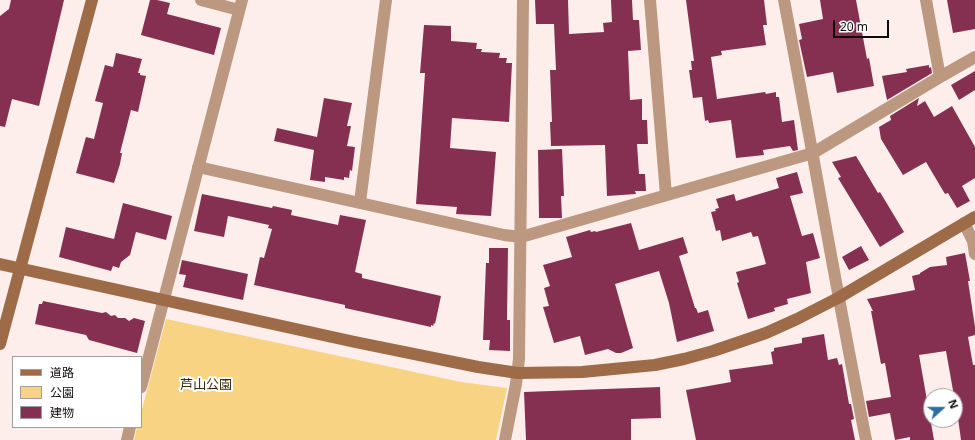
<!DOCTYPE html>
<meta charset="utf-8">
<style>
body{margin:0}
#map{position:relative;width:975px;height:440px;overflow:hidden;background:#fdeeec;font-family:"Noto Sans","Noto Sans JP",sans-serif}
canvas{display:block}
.legend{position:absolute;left:12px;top:356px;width:130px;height:72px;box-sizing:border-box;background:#fff;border:1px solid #9f9d9d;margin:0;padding:5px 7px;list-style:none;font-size:12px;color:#0f0a0a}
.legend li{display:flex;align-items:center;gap:8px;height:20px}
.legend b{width:20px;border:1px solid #9f9d9d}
.north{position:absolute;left:923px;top:388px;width:40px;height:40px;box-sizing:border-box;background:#fff;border:1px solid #9f9d9d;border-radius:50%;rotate:69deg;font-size:11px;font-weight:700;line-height:16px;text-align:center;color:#0f0a0a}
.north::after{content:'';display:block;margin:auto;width:14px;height:18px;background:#2a6ea3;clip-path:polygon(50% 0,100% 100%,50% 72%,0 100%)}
.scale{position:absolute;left:833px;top:20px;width:56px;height:18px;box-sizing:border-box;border:2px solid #0f0a0a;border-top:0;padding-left:5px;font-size:12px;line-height:14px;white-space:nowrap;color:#0f0a0a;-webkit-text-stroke:3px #fff;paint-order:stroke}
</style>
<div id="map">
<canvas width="975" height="440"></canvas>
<ul class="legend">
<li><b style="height:5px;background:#9d6b47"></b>道路</li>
<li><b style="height:11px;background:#f8d383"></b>公園</li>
<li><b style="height:11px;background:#853051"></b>建物</li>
</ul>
<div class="north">N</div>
<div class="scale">20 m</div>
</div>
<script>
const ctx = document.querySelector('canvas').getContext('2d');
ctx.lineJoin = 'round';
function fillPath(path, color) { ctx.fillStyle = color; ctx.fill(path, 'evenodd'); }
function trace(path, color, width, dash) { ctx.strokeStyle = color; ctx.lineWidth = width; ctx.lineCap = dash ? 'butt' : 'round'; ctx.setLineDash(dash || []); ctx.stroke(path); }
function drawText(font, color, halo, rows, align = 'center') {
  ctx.font = font + ' "Noto Sans","Noto Sans JP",sans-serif'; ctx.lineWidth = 4; ctx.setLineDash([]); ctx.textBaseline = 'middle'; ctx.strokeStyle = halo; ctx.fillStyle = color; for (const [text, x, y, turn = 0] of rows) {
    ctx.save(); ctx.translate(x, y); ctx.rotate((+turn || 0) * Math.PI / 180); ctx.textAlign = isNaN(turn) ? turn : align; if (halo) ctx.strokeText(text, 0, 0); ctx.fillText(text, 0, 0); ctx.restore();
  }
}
fillPath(new Path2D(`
 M166,319L461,382L507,388L496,440H134L137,427H141V413Z`), '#f8d383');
fillPath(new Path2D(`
 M11,0H64L39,106L12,99L5,127L0,126V16L9,9Z
 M150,0H157L170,3L167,14L221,28L214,55L141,35Z
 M535,0H568L569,34L604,32L603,23L612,22L611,0H632L633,20H639L641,50L628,51L630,100L642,99V120H647L648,144H637L639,174H645L646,191H635L636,194L607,196L605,145L551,146L550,122H552L550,70H556L554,24H536Z
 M686,0H764L767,25H763L766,45L721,51L722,55L711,57L717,99L765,92L766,94L776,92V97H779L782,122L794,120L798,150L793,151L790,146L763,150L764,155L736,158L731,120L709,123L708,120L705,121L702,97L693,98L689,70H692L691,61H694Z
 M820,0H856L867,59L869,58L874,86L837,93L833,72L807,77L799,40L802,39L799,24L823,19Z
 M947,0H975V29L953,33Z
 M424,25L451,26V41L477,43L476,49H482L481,52L500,53L499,58H507L506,63H512L509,122L452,118L450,148L496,152L491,216L456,214L457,207L416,204L425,73H420Z
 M116,53L142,59L138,73H140V75L146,76L138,112L131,110L120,153H122L120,164L114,183L76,173L86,137L94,139L103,103L95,101L105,65L113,67Z
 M929,65V68L931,67L932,73L887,100L882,76L907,72L906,69Z
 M975,71V90L959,100L951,85Z
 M324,98L352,103L347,126H351L347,146L355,147L352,171L350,170L349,178L344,177V180L325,177V182L310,180L314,150L274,141L277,128L317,137Z
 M919,98L917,106L925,101L934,117L952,106L975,147V178L962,186L970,201L957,208L948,193L945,194L926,162L903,175L881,139L879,127L891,120L890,116Z
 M562,149L564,196H561L562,218H539L538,150Z
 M856,156L878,193L880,192L904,232L880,247L838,178L841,177L832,162Z
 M797,172L803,193L790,196L802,236L813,233L820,258L806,262L811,293L787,299L788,304L774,308L775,311L748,319L737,283L739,282L736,272L766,264L758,236L753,237L751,232L722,241L720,230L716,231L711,212L716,211L715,209L719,208L716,199L734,194L736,201L779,188L776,178Z
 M202,194L272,208L273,206L292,210L291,215L338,225L340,215L366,220L355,272L362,274V278L441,296L435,324L434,323L433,326L431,325V327L345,308V305L254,285L260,257L264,258L272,229L268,228L269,225L228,216L224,237L194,231Z
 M123,203L172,216L166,240L136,232L130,255L121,262L119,268L113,266L111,271L59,257L66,227L114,239Z
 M631,223L639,250L683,237L688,253L679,256L695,308H696L698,313L708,310L714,331L677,342L669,303L659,271L615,284L633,348L621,353H616L608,349L585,355L580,336L554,343L543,307L549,306L544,288L550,286L543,265L572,257L566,237L590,230L591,232L595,231L596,232Z
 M861,246L869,260L849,270L842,257Z
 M489,248H508L507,320H510V351L489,350L490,340H483L486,263H489Z
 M965,253L970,281H968L975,327V335L968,337L973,365H975V440H961L955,396H954L946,351L919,355L934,440H910V437L895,440L890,413L869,417L866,401L891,397L885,363L881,364L871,311H873L867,299L915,290L912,276L920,274V273L930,267L947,265L946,257Z
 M182,260L248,274L243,300L183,287L186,275L179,274Z
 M43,301L102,313L106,312L111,316L115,315L118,318H125L129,321L134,318L145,321L137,353L89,340L86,335L35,324L39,304H42Z
 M824,334L828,360L837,358L839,365L842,364L849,404H851L854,419L851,420L855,440H696L686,390L731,382L729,370L773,364L771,352L774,351V348L802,343V338Z
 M660,387L661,418L631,419V440H526L524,392Z`), '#853051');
trace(new Path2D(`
 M201,0L239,10
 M650,0L666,195
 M784,0C812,147 837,294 866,440
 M926,0L940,77
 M198,167L504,235L521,237L813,153L940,77L975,57
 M360,202L386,0
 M964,223L973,241L975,254
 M141,387L242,0
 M127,440L130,427
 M505,440L516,384L519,359L523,0`), '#bb987f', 12);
trace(new Path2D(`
 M0,264L355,342L478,367L518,373L582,372L655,365L684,359L713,351L766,333L797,319L838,298L975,217
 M0,344L92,0`), '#9d6b47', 12);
drawText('13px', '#3c2b02', '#fff', [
 ["芦山公園",206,385]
]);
</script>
